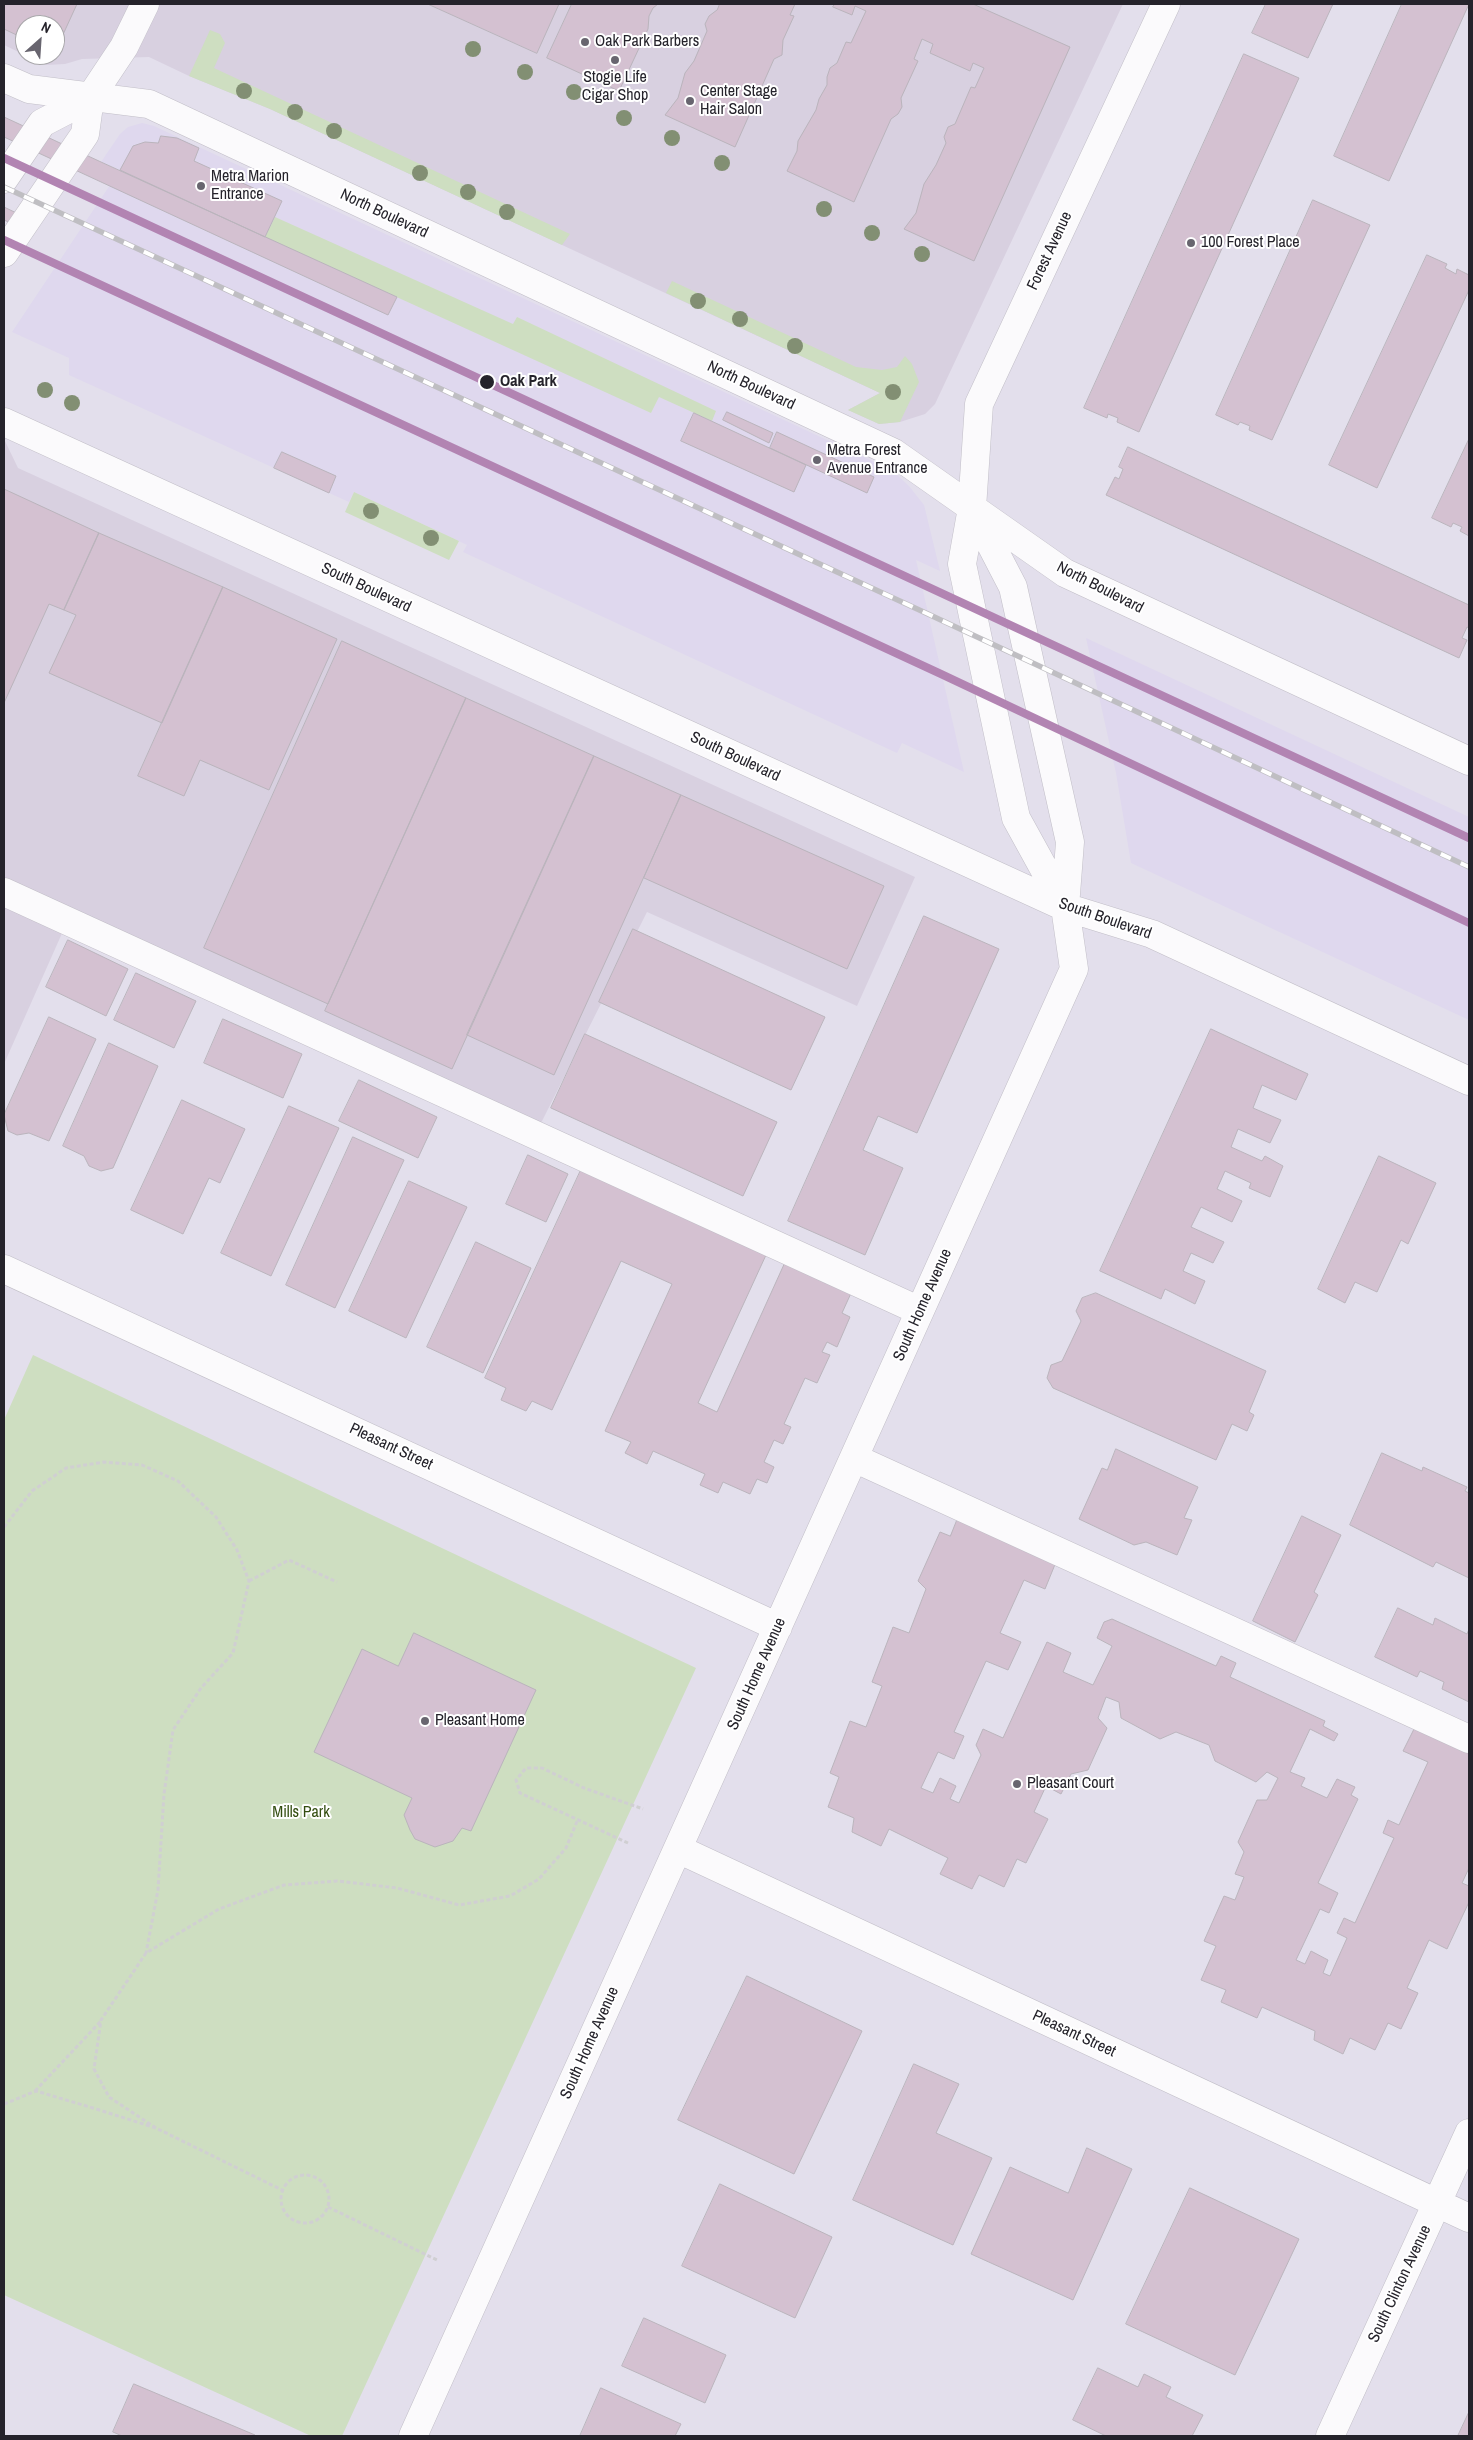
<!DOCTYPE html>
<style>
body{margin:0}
#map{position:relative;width:1473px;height:2440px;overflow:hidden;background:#e3dfec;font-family:"Archivo Narrow",sans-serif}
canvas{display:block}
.frame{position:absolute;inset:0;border:5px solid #25232b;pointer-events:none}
.north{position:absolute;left:15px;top:15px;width:50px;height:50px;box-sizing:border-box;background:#fff;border:1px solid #a8a7aa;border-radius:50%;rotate:26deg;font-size:14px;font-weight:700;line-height:20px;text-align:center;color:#25232b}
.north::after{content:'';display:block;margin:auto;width:18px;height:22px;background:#68656f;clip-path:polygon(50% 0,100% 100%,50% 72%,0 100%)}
</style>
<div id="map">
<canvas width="1473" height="2440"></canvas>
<div class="frame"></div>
<div class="north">N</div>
</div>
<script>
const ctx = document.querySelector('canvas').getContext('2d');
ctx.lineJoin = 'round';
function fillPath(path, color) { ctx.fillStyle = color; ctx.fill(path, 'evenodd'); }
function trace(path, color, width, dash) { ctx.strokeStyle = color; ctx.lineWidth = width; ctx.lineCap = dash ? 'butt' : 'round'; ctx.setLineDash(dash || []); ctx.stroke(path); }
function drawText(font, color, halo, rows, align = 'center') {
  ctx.font = font + ' "Archivo Narrow",sans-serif'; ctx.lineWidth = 4; ctx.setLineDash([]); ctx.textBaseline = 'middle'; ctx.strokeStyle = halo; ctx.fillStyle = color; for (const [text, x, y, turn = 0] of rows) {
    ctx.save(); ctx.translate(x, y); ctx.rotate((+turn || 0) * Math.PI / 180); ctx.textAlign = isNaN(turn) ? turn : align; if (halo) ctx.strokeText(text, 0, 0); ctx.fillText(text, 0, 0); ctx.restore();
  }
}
fillPath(new Path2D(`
 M4,4H1123L935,404L925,414L900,422L879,424L848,410L880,393L270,109L189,76L149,57L82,59L65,64L46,65L25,55H55V25H25V55L4,45Z
 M4,439L18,468L915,877L857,1006L647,912L535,1135L67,922L4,1064Z`), '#d8d0e0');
fillPath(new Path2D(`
 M142,123L154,126L872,461L896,474L909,486L924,505L940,571L916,560L964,772L902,743L897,753L463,552L467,545L354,492L349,502L69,375V358L12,332L120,170L101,162L120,134L128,127Z
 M1086,638L1469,817V1020L1131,863L1116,773Z`), '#dfd8ee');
fillPath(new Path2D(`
 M210,30L220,34L225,43L214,68L570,234L562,245L270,109L189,76Z
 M275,217L513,324L517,317L716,411L712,421L659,397L651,413L265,237Z
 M672,281L856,367L882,370L897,367L905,356L912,364L919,382L900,422L879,424L848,410L880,393L666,293Z
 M354,492L459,541L449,560L345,512Z
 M33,1355L696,1668L342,2436H311L4,2295V1420Z`), '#cedec1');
const building = new Path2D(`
 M4,4H77L55,52V25H25V39L4,29Z
 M428,4H559L537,53Z
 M572,4H658L653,8L649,16L648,29L619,91L547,58Z
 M720,4H795L790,15L794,16L783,40L782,55L774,59L735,147L665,115L678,98L685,73L694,61L707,31L705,24L709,16L717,10Z
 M835,4H973L1070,47L974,261L904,229L916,213L924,184L936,165L946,143L944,137L948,127L955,124L971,87L975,88L984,68L973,63L970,71L930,53L933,44L922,39L914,59L918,61L901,98L902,107L898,114L891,119L854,202L787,171L797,151L798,141L816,110L819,99L827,85V77L830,68L837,63L846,42L851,43L866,11L855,6L852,15L833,7Z
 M1266,4H1333L1308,58L1252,33Z
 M1402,4H1469L1389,181L1334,156Z
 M1244,54L1299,78L1139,432L1117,422L1118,418L1108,414L1107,418L1084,408Z
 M4,117L101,162L397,297L388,315L4,137Z
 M161,136L177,138L199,148L194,161L282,201L265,237L120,170L133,146L145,142L158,143Z
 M1313,200L1370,225L1272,440L1249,430L1250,426L1240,422L1238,425L1216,415Z
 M4,207L31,220L26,230L4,220Z
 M1427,255L1447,264L1445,268L1456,274L1457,269L1469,275V290L1377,488L1329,465Z
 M727,412L773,433L769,443L723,420Z
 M694,413L806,465L794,492L681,441Z
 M777,432L874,477L867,493L770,448Z
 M1469,439V536L1460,531L1462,527L1453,523L1451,527L1432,518Z
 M1128,447L1469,605V628L1467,627L1462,638L1467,640L1459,658L1106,495L1115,477L1119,479L1123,469L1119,467Z
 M282,452L336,476L329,493L274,468Z
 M4,489L99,533L64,610L49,604L4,703Z
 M99,533L223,587L162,723L49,673L76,615L64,610Z
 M223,587L337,639L269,790L200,760L184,796L138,776Z
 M342,641L466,698L328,1004L204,948Z
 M466,698L594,756L452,1069L325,1011Z
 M594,756L681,795L554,1075L467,1035Z
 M681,795L884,886L847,969L644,878Z
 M924,916L999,949L917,1133L878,1116L863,1150L903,1168L865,1255L788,1221Z
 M633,929L825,1017L791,1090L599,1002Z
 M68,940L128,969L106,1016L46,987Z
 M136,973L196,1001L174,1048L114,1020Z
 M49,1017L96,1039L49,1141L29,1133L17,1135L8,1131L4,1115Z
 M223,1019L302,1054L283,1098L204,1063Z
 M1211,1029L1308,1074L1296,1100L1262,1085L1253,1108L1281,1120L1270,1143L1238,1129L1231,1147L1262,1161L1265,1156L1283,1166L1270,1197L1249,1188L1251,1183L1225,1171L1217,1189L1242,1201L1232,1222L1201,1207L1191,1227L1224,1242L1213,1263L1191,1253L1183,1271L1205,1281L1195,1304L1165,1289L1161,1299L1100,1271Z
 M585,1034L777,1122L743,1196L551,1108Z
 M109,1043L158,1066L113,1168L101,1171L89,1166L84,1156L63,1146Z
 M359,1080L437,1117L418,1158L339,1121Z
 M182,1100L245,1129L220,1183L209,1178L183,1234L131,1210Z
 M289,1106L339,1128L271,1276L221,1253Z
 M353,1137L404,1160L335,1308L286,1285Z
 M528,1155L568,1174L546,1222L506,1204Z
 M1379,1156L1436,1183L1408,1244L1401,1240L1377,1292L1355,1282L1345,1303L1318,1289Z
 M581,1170L766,1255L698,1403L717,1412L786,1260L852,1291L842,1313L850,1317L837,1347L827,1342L822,1352L830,1355L817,1383L805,1378L784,1424L791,1427L783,1444L774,1440L764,1462L774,1467L767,1483L757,1479L750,1494L723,1482L718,1493L700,1485L705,1474L653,1451L647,1464L625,1453L631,1442L605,1431L672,1284L621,1261L552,1410L532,1401L526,1411L501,1400L506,1388L485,1378Z
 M409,1181L467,1207L406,1338L349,1311Z
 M476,1242L531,1268L483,1373L427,1347Z
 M1096,1293L1266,1371L1249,1412L1254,1415L1247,1431L1232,1424L1216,1460L1053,1388L1047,1378L1051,1365L1062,1361L1081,1321L1076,1311L1082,1298Z
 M1116,1449L1198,1487L1184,1518L1192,1520L1177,1555L1146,1542L1134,1545L1079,1519L1102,1468L1107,1470Z
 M1382,1453L1422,1471L1423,1467L1467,1487L1465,1491L1469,1493V1578L1436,1562L1433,1567L1350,1525Z
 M1302,1516L1341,1535L1314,1592L1318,1595L1295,1642L1253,1621Z
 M958,1518L1056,1562L1045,1589L1024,1580L1000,1633L1021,1642L1008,1670L986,1661L954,1732L964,1736L954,1759L938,1752L921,1788L933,1793L940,1778L956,1786L950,1799L959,1803L981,1755L976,1745L983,1729L1003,1738L1047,1642L1071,1653L1063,1672L1093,1685L1112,1646L1097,1638L1104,1622L1112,1619L1216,1666L1221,1656L1236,1663L1230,1677L1325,1721L1323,1726L1338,1734L1334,1741L1310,1729L1290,1772L1305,1778L1301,1786L1327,1798L1337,1779L1355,1787L1351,1795L1358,1799L1318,1883L1338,1893L1329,1913L1320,1909L1296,1960L1305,1964L1311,1951L1328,1960L1323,1973L1330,1976L1347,1938L1337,1933L1344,1918L1355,1923L1394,1838L1383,1833L1388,1820L1399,1825L1428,1762L1403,1751L1416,1725L1469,1750V1868L1462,1883L1469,1886V1902L1447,1949L1429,1940L1407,1988L1418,1993L1401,2029L1388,2023L1375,2050L1350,2038L1343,2054L1314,2040L1315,2031L1262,2007L1257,2018L1221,2002L1226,1990L1201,1980L1216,1946L1204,1941L1224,1896L1235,1900L1244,1877L1235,1874L1244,1852L1238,1842L1257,1800H1267L1278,1778L1267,1772L1256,1782L1215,1761L1209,1745L1176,1732L1160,1739L1121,1718L1119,1702L1106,1697L1098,1718L1107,1728L1088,1770L1071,1774L1061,1794L1046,1786L1034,1812L1048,1819L1026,1863L1017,1859L1004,1887L979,1875L972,1889L940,1874L948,1858L889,1829L881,1846L852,1832L854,1818L828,1807L839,1777L830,1773L850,1721L866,1727L882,1686L872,1682L893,1627L909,1633L926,1589L918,1581L940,1532L950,1536Z
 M1398,1608L1433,1625L1435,1618L1467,1634L1469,1629V1702L1442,1689L1444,1682L1420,1671L1417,1677L1375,1657Z
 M414,1633L536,1690L471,1831L462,1828L453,1841L435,1847L415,1839L410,1830L404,1815L412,1798L314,1752L362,1649L398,1666Z
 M747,1976L862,2031L794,2174L678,2120Z
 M914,2064L959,2084L936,2133L992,2158L953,2245L853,2200Z
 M1087,2148L1132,2169L1073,2300L971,2254L1010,2167L1068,2193Z
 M720,2184L832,2237L795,2318L682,2266Z
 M1190,2188L1299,2239L1235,2375L1126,2324Z
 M644,2318L726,2355L705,2403L622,2366Z
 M1098,2368L1138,2387L1144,2374L1171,2387L1166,2397L1203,2415L1192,2436H1106L1073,2420Z
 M134,2384L255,2435V2436H122L113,2432Z
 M601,2388L681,2424L675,2436H580Z
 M1469,2412V2436H1458Z`);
fillPath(building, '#d4c1d1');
trace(building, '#bab4bc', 1);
const minor = new Path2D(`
 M4,78L29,89L149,104L894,453L1065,573L1469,761
 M4,179L42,123L90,98
 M4,253L85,134L90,98L124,47L145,4
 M4,422L1065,907L1152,934L1469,1081
 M4,892L920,1311
 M1065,907L1016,818L962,564L972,508L979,404L1166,4
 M4,1269L778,1627
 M854,1458L1469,1739
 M678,1849L1469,2218
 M413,2436L1074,969L1065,907L1070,842L1013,587L972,508
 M1330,2436L1469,2133`);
trace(minor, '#c1bec7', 29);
trace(new Path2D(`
 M4,1527L32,1491L66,1468L104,1462L142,1465L178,1481L216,1517L237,1550L249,1581L233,1653L201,1688L173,1730L164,1794L158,1890L146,1953
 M249,1581L289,1560L337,1582
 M628,1843L520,1793L516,1780L526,1768H542L584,1788L643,1809
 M35,2091L101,2021
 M4,2104L36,2091L93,2108L156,2128L282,2190
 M156,2128L109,2097L94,2069L101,2020L146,1953L219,1909L284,1885L337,1881L397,1888L459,1905L510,1896L539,1879L566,1848L578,1819
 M281 2199a24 24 0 1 1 48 0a24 24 0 1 1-48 0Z
 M328,2207L437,2260`), '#d0cfd2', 3, [4, 2.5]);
trace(minor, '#fbfafc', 28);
const rail = new Path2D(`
 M4,187L928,614L1469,867`);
trace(rail, '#bfbec2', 5.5);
trace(rail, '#fff', 4, [11]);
trace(new Path2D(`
 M4,158L1469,838
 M4,240L941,674L1469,923`), '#b284b2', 8);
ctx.fillStyle = '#828f73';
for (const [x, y] of [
 [473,49],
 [525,72],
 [244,91],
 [574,92],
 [295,112],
 [624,118],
 [334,131],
 [672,138],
 [722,163],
 [420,173],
 [468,192],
 [824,209],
 [507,212],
 [872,233],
 [922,254],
 [698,301],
 [740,319],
 [795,346],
 [45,390],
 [893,392],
 [72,403],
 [371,511],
 [431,538]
]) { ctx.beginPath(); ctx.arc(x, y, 8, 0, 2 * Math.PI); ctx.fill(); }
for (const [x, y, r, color] of [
 [585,42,5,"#68656f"],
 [615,60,5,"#68656f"],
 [690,101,5,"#68656f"],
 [201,186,5,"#68656f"],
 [1191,243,5,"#68656f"],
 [487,382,8,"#25232b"],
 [817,460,5,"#68656f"],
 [425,1721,5,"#68656f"],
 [1017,1784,5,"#68656f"]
]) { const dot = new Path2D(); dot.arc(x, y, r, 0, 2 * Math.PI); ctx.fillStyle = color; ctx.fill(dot); trace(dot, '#fff', 2); }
drawText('16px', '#25232b', '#fff', [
 ["Oak Park Barbers",595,42],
 ["Stogie Life",615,78,"center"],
 ["Cigar Shop",615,96,"center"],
 ["Center Stage",700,92],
 ["Hair Salon",700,110],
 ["Metra Marion",211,177],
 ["Entrance",211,195],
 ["100 Forest Place",1201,243],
 ["Metra Forest",827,451],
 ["Avenue Entrance",827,469],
 ["Pleasant Home",435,1721],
 ["Pleasant Court",1027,1784]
], 'left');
drawText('16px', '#25232b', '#fff', [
 ["North Boulevard",384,214,25],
 ["Forest Avenue",1050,251,-65],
 ["North Boulevard",751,386,25],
 ["South Boulevard",366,588,25],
 ["North Boulevard",1100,588,27],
 ["South Boulevard",735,757,25],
 ["South Boulevard",1105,919,19],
 ["South Home Avenue",923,1305,-66],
 ["Pleasant Street",391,1447,25],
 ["South Home Avenue",757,1674,-66],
 ["Pleasant Street",1074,2034,25],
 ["South Home Avenue",590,2043,-66],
 ["South Clinton Avenue",1400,2284,-65]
]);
drawText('bold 16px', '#25232b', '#fff', [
 ["Oak Park",500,382]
], 'left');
drawText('16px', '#334d10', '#fff', [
 ["Mills Park",301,1813]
]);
</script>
